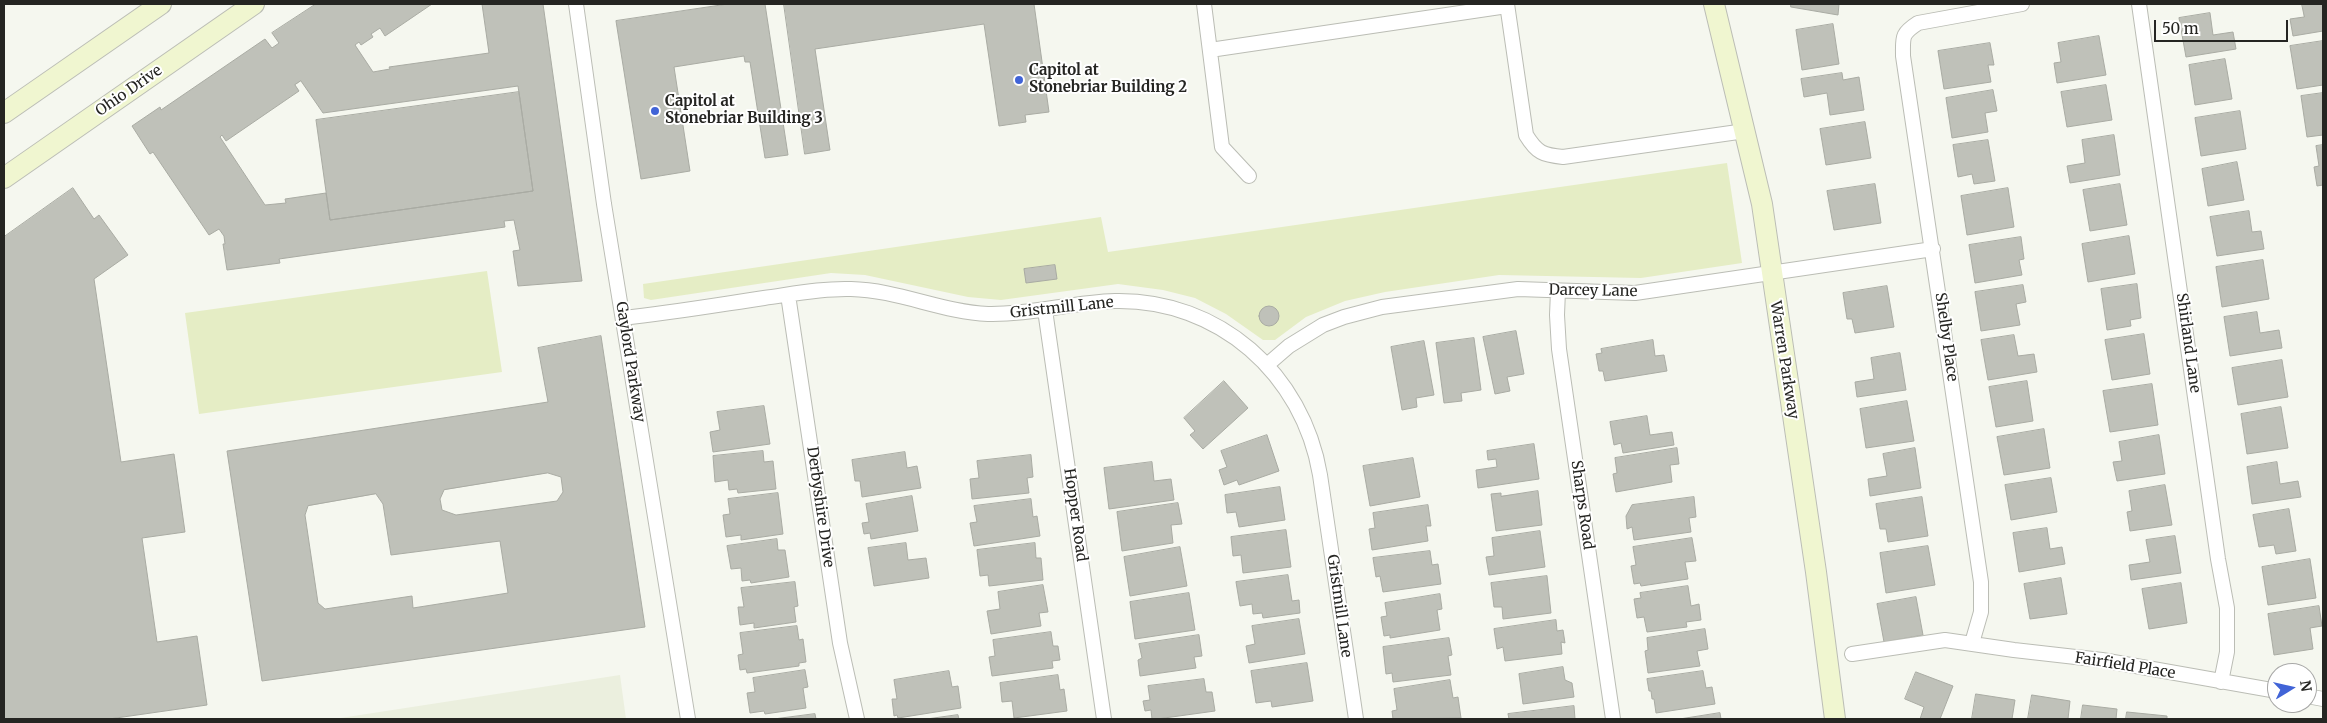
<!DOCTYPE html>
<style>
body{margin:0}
#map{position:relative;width:2327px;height:723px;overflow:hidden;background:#f5f7ef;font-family:Merriweather,serif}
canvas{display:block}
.frame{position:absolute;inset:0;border:5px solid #252522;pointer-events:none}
.north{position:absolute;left:2267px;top:663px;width:50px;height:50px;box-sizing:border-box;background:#fff;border:1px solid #a8a8a7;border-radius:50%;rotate:81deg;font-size:14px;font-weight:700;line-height:20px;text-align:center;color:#252522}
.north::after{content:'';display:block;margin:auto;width:18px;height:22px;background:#4164d7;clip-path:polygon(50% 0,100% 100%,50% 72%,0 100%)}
.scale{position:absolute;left:2154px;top:20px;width:134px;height:22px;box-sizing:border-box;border:2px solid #252522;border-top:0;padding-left:6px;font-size:15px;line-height:18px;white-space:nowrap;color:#252522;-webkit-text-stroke:4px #fff;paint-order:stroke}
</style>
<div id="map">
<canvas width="2327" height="723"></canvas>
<div class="frame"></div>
<div class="north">N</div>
<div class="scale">50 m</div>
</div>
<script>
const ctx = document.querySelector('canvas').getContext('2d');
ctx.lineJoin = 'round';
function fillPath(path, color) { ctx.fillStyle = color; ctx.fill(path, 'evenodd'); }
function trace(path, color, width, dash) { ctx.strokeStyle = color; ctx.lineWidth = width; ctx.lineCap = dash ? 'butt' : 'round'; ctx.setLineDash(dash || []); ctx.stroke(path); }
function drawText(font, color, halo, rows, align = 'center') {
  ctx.font = font + ' Merriweather,serif'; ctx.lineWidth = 4; ctx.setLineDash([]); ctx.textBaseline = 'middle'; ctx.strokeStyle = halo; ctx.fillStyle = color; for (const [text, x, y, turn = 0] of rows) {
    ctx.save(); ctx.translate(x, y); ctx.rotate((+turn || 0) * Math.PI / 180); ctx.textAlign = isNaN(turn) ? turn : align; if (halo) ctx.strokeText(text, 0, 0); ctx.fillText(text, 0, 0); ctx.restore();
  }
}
fillPath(new Path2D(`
 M620,675L626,719H334Z`), '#ebefde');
fillPath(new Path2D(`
 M1727,163L1742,263L1641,278L1499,275L1385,292L1345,301L1306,317L1275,340H1263L1226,314L1195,298L1163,290L1118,284L1001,300L968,297L865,275L831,273L651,300L644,298L643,284L1101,217L1108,252Z
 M487,271L502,372L199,414L185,313Z`), '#e5edc5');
const building = new Path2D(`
 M316,4H432L385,36L380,28L371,34L373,37L361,45L359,42L355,45L373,72L390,69L389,67L489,53L482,4H543L582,281L518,286L513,251L520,250L514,220L504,221L505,227L279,259L280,263L227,270L223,244H225L224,236L219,229L209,235L153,152L150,154L132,126L160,107L161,110L265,39L272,48L279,43L272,33ZM301,81L323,113L518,86L533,191L330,220L326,193L285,199L286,203L265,205L220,137L222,135L226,141L299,91L295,85Z
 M728,4H765L788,155L765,158L750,62H745L744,56L674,67L690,171L641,179L616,21Z
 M784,4H1034L1049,112L1025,115L1026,122L999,126L984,24L815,49L830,150L805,154Z
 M1791,4H1839L1838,15L1791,7Z
 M2302,4H2323V31L2293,36L2290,19L2304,17Z
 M2210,13L2213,35L2233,32L2236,49L2186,57L2179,18Z
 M1833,24L1839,64L1802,70L1796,30Z
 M2099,36L2106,75L2057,83L2054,63L2061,62L2058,43Z
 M2323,41V85L2297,89L2290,46Z
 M1990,43L1994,65H1988L1991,82L1944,89L1938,51Z
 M2225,59L2232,99L2195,105L2189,65Z
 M1842,73L1843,80L1859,77L1864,110L1830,115L1827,93L1804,97L1801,79Z
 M2106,85L2112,120L2067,127L2061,92Z
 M1993,90L1997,111L1985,113L1988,132L1952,138L1946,98Z
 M519,92L533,191L330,220L316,120Z
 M2323,93V135L2307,137L2301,96Z
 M2240,111L2246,149L2201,156L2195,118Z
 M1865,122L1871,158L1826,165L1820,129Z
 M2114,135L2120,175L2070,183L2067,166L2085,163L2082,140Z
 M1988,140L1995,181L1974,184L1972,174L1958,177L1953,145Z
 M2323,145V185L2317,186L2314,167L2319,166L2316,146Z
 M2237,162L2244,200L2208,206L2202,169Z
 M1875,184L1881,223L1834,230L1827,191Z
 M2120,184L2127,225L2090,231L2083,190Z
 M73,188L94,219L99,215L128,255L94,279L121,462L174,454L185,532L142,538L157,642L197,636L207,705L109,719H4V237Z
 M2008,188L2014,227L1967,235L1961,196Z
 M2249,211L2252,232L2261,231L2264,249L2217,256L2210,217Z
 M2129,236L2135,274L2088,282L2082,244Z
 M2021,237L2024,259L2019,260L2022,275L1975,283L1969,245Z
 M2263,260L2269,299L2222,307L2216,267Z
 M1055,265L1057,279L1026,283L1024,269Z
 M2137,284L2141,318L2130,320L2131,326L2107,330L2101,289Z
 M2023,285L2026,302L2016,304L2020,325L1981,331L1975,292Z
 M1887,286L1894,327L1855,333L1852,319H1847L1843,293Z
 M1259 316a10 10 0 1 1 20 0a10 10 0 1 1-20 0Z
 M2257,312L2260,333L2279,330L2282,348L2230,356L2224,317Z
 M1516,331L1524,374L1507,377L1510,391L1495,394L1483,337Z
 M2144,334L2150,374L2112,380L2105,340Z
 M2014,335L2018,356L2034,354L2037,372L1988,380L1981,340Z
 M601,336L645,627L262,681L227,451L548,402L538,348ZM548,473L561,477L563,492L557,501L456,515L442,510L440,499L444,490ZM376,494L383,504L391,555L500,541L508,593L413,608L412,596L325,609L318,603L305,515L308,506Z
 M1474,338L1481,390L1461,393L1462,401L1444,403L1436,343Z
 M1653,340L1655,356L1664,355L1667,371L1605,381L1603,371H1599L1596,354L1602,353L1601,349Z
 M1424,341L1434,395L1416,398L1417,407L1402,410L1391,347Z
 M1900,353L1906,390L1857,397L1855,382L1874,379L1871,358Z
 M2282,360L2288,397L2238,405L2232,368Z
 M1224,381L1248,408L1203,449L1190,435L1195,431L1184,418Z
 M2027,381L2033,421L1996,427L1989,387Z
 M2152,384L2158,425L2110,432L2103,391Z
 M1907,401L1914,441L1866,448L1860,409Z
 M764,406L770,444L713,452L710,432L720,430L717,412Z
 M2281,407L2288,448L2247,454L2241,414Z
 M1647,416L1650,435L1672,432L1674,445L1623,453L1621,443L1614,445L1610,422Z
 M2044,429L2050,468L2004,475L1997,437Z
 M1267,435L1279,471L1239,485L1237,480L1224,485L1219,470L1227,467L1221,451Z
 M2159,435L2165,474L2117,481L2113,462L2122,461L2119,442Z
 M1534,444L1539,479L1478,488L1476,470L1497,467L1496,459L1488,460L1487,451Z
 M1677,448L1679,464L1670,465L1672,482L1616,492L1613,474L1617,473L1615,458Z
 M1915,448L1921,488L1870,496L1868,479L1887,476L1883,454Z
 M763,451L764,462L773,461L776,489L738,493L737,489L729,490L728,480L715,482L713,456Z
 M905,452L907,468L917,466L921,488L862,497L860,481H855L852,460Z
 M1031,455L1033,477L1027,478L1029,493L972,499L970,479L979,478L977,461Z
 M1413,458L1420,497L1370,506L1363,466Z
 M1152,462L1154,481L1171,479L1174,500L1109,509L1104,468Z
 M2277,462L2280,484L2298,481L2301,497L2252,504L2247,467Z
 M2051,478L2057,512L2011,520L2005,485Z
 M2165,485L2172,525L2130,531L2127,512L2132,511L2129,491Z
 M1280,487L1285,520L1239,527L1236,512L1227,513L1225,495Z
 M1538,491L1542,525L1496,531L1491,494L1501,493V496Z
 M778,493L783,534L741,540V535L726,537L723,515L730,514L728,499Z
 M912,496L918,531L871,539L870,533L864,534L862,523L869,522L866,504Z
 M1694,497L1696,517L1689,518L1691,532L1634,540L1632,527L1627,529L1626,516L1632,505Z
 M1922,497L1928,536L1888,542L1886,529H1880L1876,504Z
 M1031,499L1033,517L1037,516L1040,536L974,546L970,523L977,522L974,506Z
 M1178,503L1182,524L1171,525L1173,543L1122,551L1117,512Z
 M1428,505L1431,526H1426L1428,541L1372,550L1369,529L1375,528L1373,513Z
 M2289,509L2296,551L2276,554L2274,545L2259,547L2253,515Z
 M2047,528L2050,549L2062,547L2065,564L2019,572L2013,533Z
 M1286,530L1291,567L1243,573L1241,555L1233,556L1231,537Z
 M1540,531L1545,567L1489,575L1486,557L1494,556L1492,538Z
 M2175,536L2181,573L2131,580L2129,565L2150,562L2146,540Z
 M1692,538L1696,561L1685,562L1688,579L1641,586L1640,583L1634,584L1631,566L1636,565L1633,547Z
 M777,539L778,550H785L789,577L751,583L750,580L742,581L741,568L731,569L727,546Z
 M906,543L908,560L926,558L929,578L874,586L868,548Z
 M1035,543L1036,558H1041L1043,580L989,586L988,575L980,576L977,550Z
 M1928,546L1935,585L1886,593L1880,553Z
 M1180,547L1187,586L1130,596L1124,557Z
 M1430,551L1432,565L1438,564L1441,584L1383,592L1380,576L1376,577L1373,558Z
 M2310,559L2316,598L2268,605L2262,567Z
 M1288,575L1292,601L1299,600L1300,613L1263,618L1262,613L1253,614L1252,604L1240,606L1236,582Z
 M1547,576L1551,613L1503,619L1502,607H1494L1491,583Z
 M2061,578L2067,614L2030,619L2024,584Z
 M795,582L798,606L794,607L796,622L754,628V623L740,625L738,607H744L741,588Z
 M2181,583L2187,623L2149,629L2142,589Z
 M1043,585L1048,612L1039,613L1041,626L991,634L987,611L1000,609L998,592Z
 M1688,586L1691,606L1699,604L1701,620L1686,622L1687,627L1647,632L1644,617L1637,618L1634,599L1641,598L1640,593Z
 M1189,593L1195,630L1135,639L1130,602Z
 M1440,594L1442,609L1437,610L1440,630L1390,638V635L1384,636L1381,617L1387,616L1385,603Z
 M1916,597L1923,635L1884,642L1877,604Z
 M2319,606L2322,626L2310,628L2313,649L2274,655L2268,614Z
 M1299,619L1305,654L1249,663L1246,646L1255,644L1252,626Z
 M1556,620L1557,631L1563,630L1565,643L1561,642L1562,654L1505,661L1503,647L1497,649L1494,629Z
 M797,626L799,640L803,639L806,662L799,663V666L747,673L746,669L740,670L738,655L743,654L740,633Z
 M1705,629L1708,649L1697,651L1700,666L1648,673L1645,651L1648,650L1647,638Z
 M1051,632L1053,646H1058L1060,660L1052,661L1053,668L992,676L989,657L995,656L993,640Z
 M1199,635L1202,656L1194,657L1196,668L1140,676L1138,660L1142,658L1139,644Z
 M1449,638L1452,655L1448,656L1451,675L1393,682L1392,673L1386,674L1383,647Z
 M1307,663L1313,701L1272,707L1271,701L1256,703L1251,671Z
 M1563,667L1565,680L1572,683L1574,697L1523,704L1519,674Z
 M805,670L808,687L803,688L806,708L765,714L764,711L750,713L747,693L755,692L753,678Z
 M949,671L952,687L958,686L961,708L898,718L897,715L894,716L892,699H897L894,680Z
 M1703,671L1706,688L1712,687L1715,704L1656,713L1654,699H1652L1651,691H1649L1647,679Z
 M1916,672L1953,686L1940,719H1920L1924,707L1905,699Z
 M1058,675L1060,690L1064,689L1067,711L1014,718L1012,701L1002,702L1000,683Z
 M1204,679L1206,692H1212L1215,711L1157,719H1152L1151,710L1145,711L1143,701L1150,700L1148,686Z
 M1450,680L1453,698L1458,697L1461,718L1393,719L1392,711L1397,710L1394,689Z
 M1976,694L2015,700L2012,719H1972Z
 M2032,695L2070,701L2068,719H2028Z
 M2083,705L2117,709L2116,719H2081Z
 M1574,706L1575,719H1509L1508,714Z
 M2127,712L2167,716V719H2126Z
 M1720,713L1721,719H1680Z
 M815,714L816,719H774Z
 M958,715L959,719H927Z`);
fillPath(building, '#bfc1b9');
trace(building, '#a9aba3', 1);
const minor = new Path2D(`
 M576,4L604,204L688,719
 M1204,4L1222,147L1249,176
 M1507,4L1526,135C1537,153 1543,155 1563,157L1745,131
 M2139,4L2218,559L2227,608V652L2221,682
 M1210,50L1507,6
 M1558,291L1557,315L1559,349L1613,719
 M788,295L840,643L857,719
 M1045,310L1104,719
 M623,318C670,313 717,305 764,298C793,294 822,288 851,289C898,290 942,312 988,314C1031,315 1072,302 1115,301C1219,299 1303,374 1320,475L1356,719
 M1267,365L1289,346L1323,325L1344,317L1382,307L1518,289L1635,293L1933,249
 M1972,643L1981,612V582L1903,56C1903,37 1901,34 1918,23L2022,4
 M1852,654L1945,640L2014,650L2102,660L2277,691
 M2307,696L2323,699`);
const secondary = new Path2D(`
 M1714,4L1762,204L1816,572L1835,719
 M4,113L161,4
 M4,178L254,4`);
trace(minor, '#bbbdb5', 16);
trace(secondary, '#bbbdb5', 22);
trace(minor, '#fff', 14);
trace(secondary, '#f0f6d0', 20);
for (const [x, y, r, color] of [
 [1019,80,5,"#4164d7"],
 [655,111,5,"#4164d7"]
]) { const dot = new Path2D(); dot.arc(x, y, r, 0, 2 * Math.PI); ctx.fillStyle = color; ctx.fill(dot); trace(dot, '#fff', 2); }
drawText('bold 15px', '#252522', '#fff', [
 ["Capitol at",1029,71],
 ["Stonebriar Building 2",1029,88],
 ["Capitol at",665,102],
 ["Stonebriar Building 3",665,119]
], 'left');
drawText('15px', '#252522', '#fff', [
 ["Ohio Drive",129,91,-35],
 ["Darcey Lane",1593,291,1],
 ["Gristmill Lane",1062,308,-6],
 ["Shelby Place",1946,337,82],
 ["Shirland Lane",2188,343,82],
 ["Warren Parkway",1784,360,81],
 ["Gaylord Parkway",630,362,81],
 ["Sharps Road",1582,505,82],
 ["Derbyshire Drive",820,507,82],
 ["Hopper Road",1075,515,82],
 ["Gristmill Lane",1339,606,82],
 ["Fairfield Place",2125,666,9]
]);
</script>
